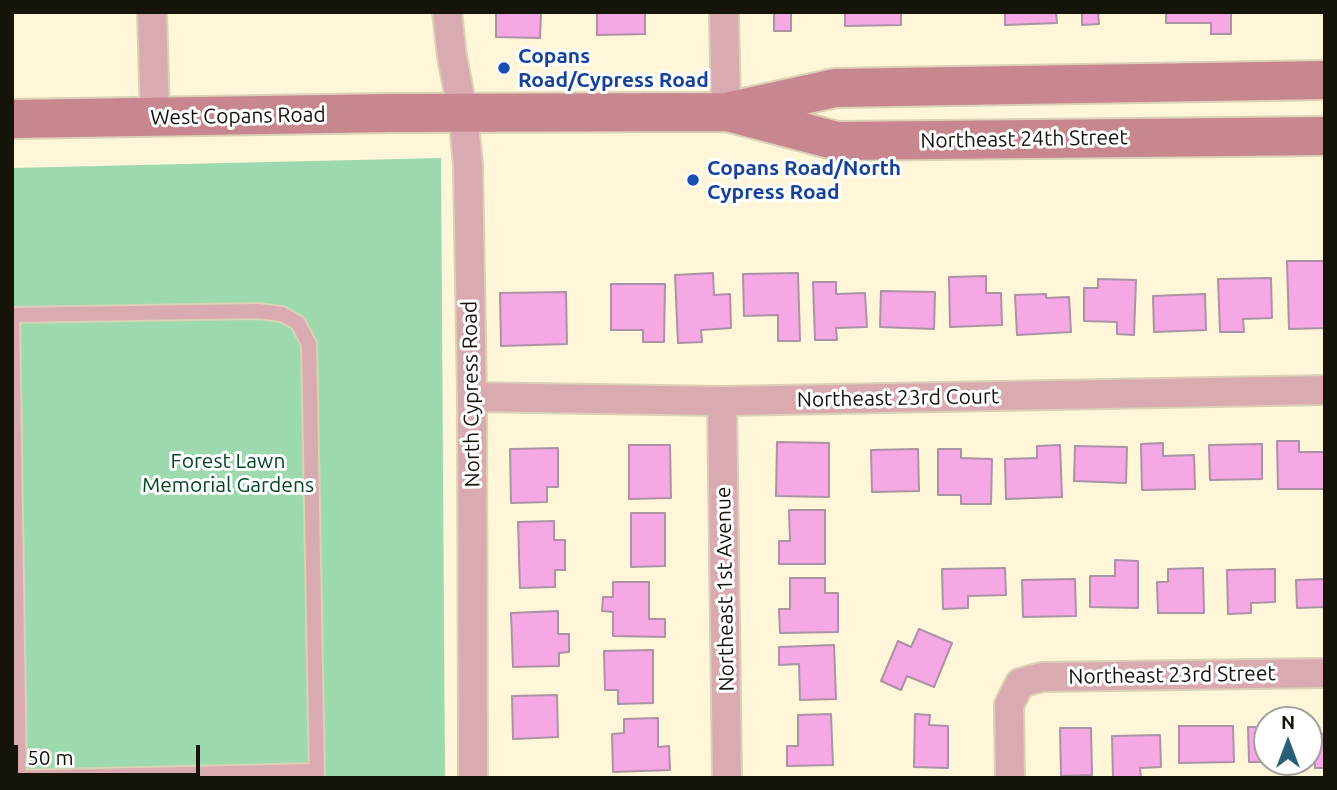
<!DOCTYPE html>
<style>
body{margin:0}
#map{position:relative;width:1337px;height:790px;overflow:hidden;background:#fff5d8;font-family:Ubuntu,sans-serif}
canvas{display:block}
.frame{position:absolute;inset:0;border:14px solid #161309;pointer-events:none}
.north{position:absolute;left:1253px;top:706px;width:70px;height:70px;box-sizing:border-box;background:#fff;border:2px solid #a2a19d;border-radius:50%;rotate:0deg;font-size:19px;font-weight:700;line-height:28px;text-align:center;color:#161309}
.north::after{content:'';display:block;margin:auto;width:24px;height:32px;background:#2a5f7b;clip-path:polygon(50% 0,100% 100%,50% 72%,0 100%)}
.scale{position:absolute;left:14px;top:745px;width:186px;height:32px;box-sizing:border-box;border:4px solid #161309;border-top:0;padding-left:9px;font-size:21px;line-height:24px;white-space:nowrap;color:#161309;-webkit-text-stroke:5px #fff;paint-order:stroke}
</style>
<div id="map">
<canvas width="1337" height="790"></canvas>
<div class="frame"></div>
<div class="north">N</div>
<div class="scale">50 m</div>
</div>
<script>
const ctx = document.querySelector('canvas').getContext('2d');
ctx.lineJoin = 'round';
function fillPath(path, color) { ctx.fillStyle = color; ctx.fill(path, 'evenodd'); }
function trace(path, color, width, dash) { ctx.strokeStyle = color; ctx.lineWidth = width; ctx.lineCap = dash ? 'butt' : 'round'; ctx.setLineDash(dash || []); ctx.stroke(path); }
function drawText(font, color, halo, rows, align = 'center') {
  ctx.font = font + ' Ubuntu,sans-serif'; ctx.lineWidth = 6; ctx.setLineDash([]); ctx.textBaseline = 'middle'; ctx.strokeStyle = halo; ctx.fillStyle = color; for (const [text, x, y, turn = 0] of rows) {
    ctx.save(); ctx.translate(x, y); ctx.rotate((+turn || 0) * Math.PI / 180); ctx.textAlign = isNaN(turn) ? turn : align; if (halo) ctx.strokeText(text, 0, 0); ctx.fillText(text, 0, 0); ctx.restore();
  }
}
fillPath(new Path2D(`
 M441,158L445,778H12V168Z`), '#9dd9ae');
const building = new Path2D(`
 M496,12H541L540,38L496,37Z
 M597,12H645V34L597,35Z
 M774,12H791V31H774Z
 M845,12H901V25L845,26Z
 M1005,12H1056L1057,23L1005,25Z
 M1082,12H1098L1099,24L1082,25Z
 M1166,12H1231V34H1211V23H1166Z
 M1287,261H1325V328L1289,329Z
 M713,273L714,295L730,294L731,328L701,330L702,342L678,343L675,275Z
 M798,273L800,341H778V315L744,316L743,274Z
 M986,276V293H1001L1002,325L950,327L949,277Z
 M1271,278L1272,318L1243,319L1244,332H1220L1218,279Z
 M1098,279L1136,280L1134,335L1117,334V322L1084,321V288H1098Z
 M813,282H836V294L865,293L867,327L836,328L837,340H815Z
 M611,284H665L664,342H643V330H611Z
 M881,291L935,292L934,329L880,327Z
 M566,292L567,344L501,346L500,293Z
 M1046,294V298L1069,297L1071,332L1017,335L1015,295Z
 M1205,294L1206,330L1154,332L1153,296Z
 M1277,441H1299V452H1325V489H1278Z
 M777,442L829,443V497L776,496Z
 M1163,443V456L1194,455L1195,489L1142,490L1141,444Z
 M1262,444V479L1210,480L1209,445Z
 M629,445H670L671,498L629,499Z
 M1060,445L1062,497L1006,499L1005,459L1037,458V446Z
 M1075,446L1127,447L1126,483L1074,481Z
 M558,448V487H547V502L511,503L510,449Z
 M918,449L919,491L872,492L871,450Z
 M938,449H961V458L992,459L991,504H961V495H938Z
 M789,510H825V564H779V541H790Z
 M631,513H665V566L631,567Z
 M554,521V540H565V570H555V587L520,588L518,522Z
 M1115,560L1138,561V608L1090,607V576H1115Z
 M1005,568L1006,595L968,596V608L943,609L942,569Z
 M1203,568L1204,613H1158L1157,582H1168V569Z
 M1275,569V602L1251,603V613L1228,614L1227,570Z
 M790,578H825V593H838V632L780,633L779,609H790Z
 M1075,579L1076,616L1023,617L1022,580Z
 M1325,579V607L1297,608L1296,580Z
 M613,582H649V619H665V637L613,636V612L602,611L603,597H613Z
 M558,611V634H569V652L559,653V666L513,667L511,613Z
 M919,629L952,643L934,687L907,676L901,690L881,681L898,641L911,647Z
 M834,645L836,699L800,700L799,664L779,665V647Z
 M653,650V703L618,704V690H605L604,651Z
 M557,695L558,737L513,739L512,696Z
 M831,714L833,765L787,766V746H798V715Z
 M915,714L930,715L929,725L948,726V768L914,767Z
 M658,718V747L669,746L670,770L613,772L612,734L624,733V719Z
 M1179,726H1233L1234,762L1179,763Z
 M1248,727H1267V762H1275H1249Z
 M1060,728H1091L1092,775L1061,776Z
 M1315,734H1325V768H1315Z
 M1160,735L1161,767L1140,768L1141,778H1113L1112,736Z`);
fillPath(building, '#f6a8e5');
trace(building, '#ab92a5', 2);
const service = new Path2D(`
 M12,778L317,771
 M19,778L12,315L258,311L282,314L298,323L309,344L317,778`);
const minor = new Path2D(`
 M152,12L155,117
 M447,12L452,57L463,113L468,165L472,397L473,778
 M724,12L726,112
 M472,397L722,401L1325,390
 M722,401L727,778
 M1010,778L1009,705L1020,683L1042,677L1325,673`);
const secondary = new Path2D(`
 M731,113L837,141L1325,136
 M12,119L390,113L726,112L835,88L1325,80`);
trace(service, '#dad1b7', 18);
trace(minor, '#dad1b7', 32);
trace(secondary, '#dad1b7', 42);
trace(service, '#d9abb0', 14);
trace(minor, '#d9abb0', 28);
trace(secondary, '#c8878e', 38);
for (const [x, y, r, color] of [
 [504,68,7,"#1a4fb4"],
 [693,180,7,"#1a4fb4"]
]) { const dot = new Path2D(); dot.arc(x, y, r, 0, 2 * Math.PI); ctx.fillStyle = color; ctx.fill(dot); trace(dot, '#fff', 2.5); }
drawText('bold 21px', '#164399', '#fff', [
 ["Copans",518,56],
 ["Road/Cypress Road",518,80],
 ["Copans Road/North",707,168],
 ["Cypress Road",707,192]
], 'left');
drawText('21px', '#161309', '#fff', [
 ["West Copans Road",238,116,-1],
 ["Northeast 24th Street",1024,139,-1],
 ["North Cypress Road",471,394,-91],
 ["Northeast 23rd Court",898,398,-1],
 ["Northeast 1st Avenue",725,589,-91],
 ["Northeast 23rd Street",1172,675,-1]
]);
drawText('21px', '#004722', '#fff', [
 ["Forest Lawn",228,461],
 ["Memorial Gardens",228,485]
]);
</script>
